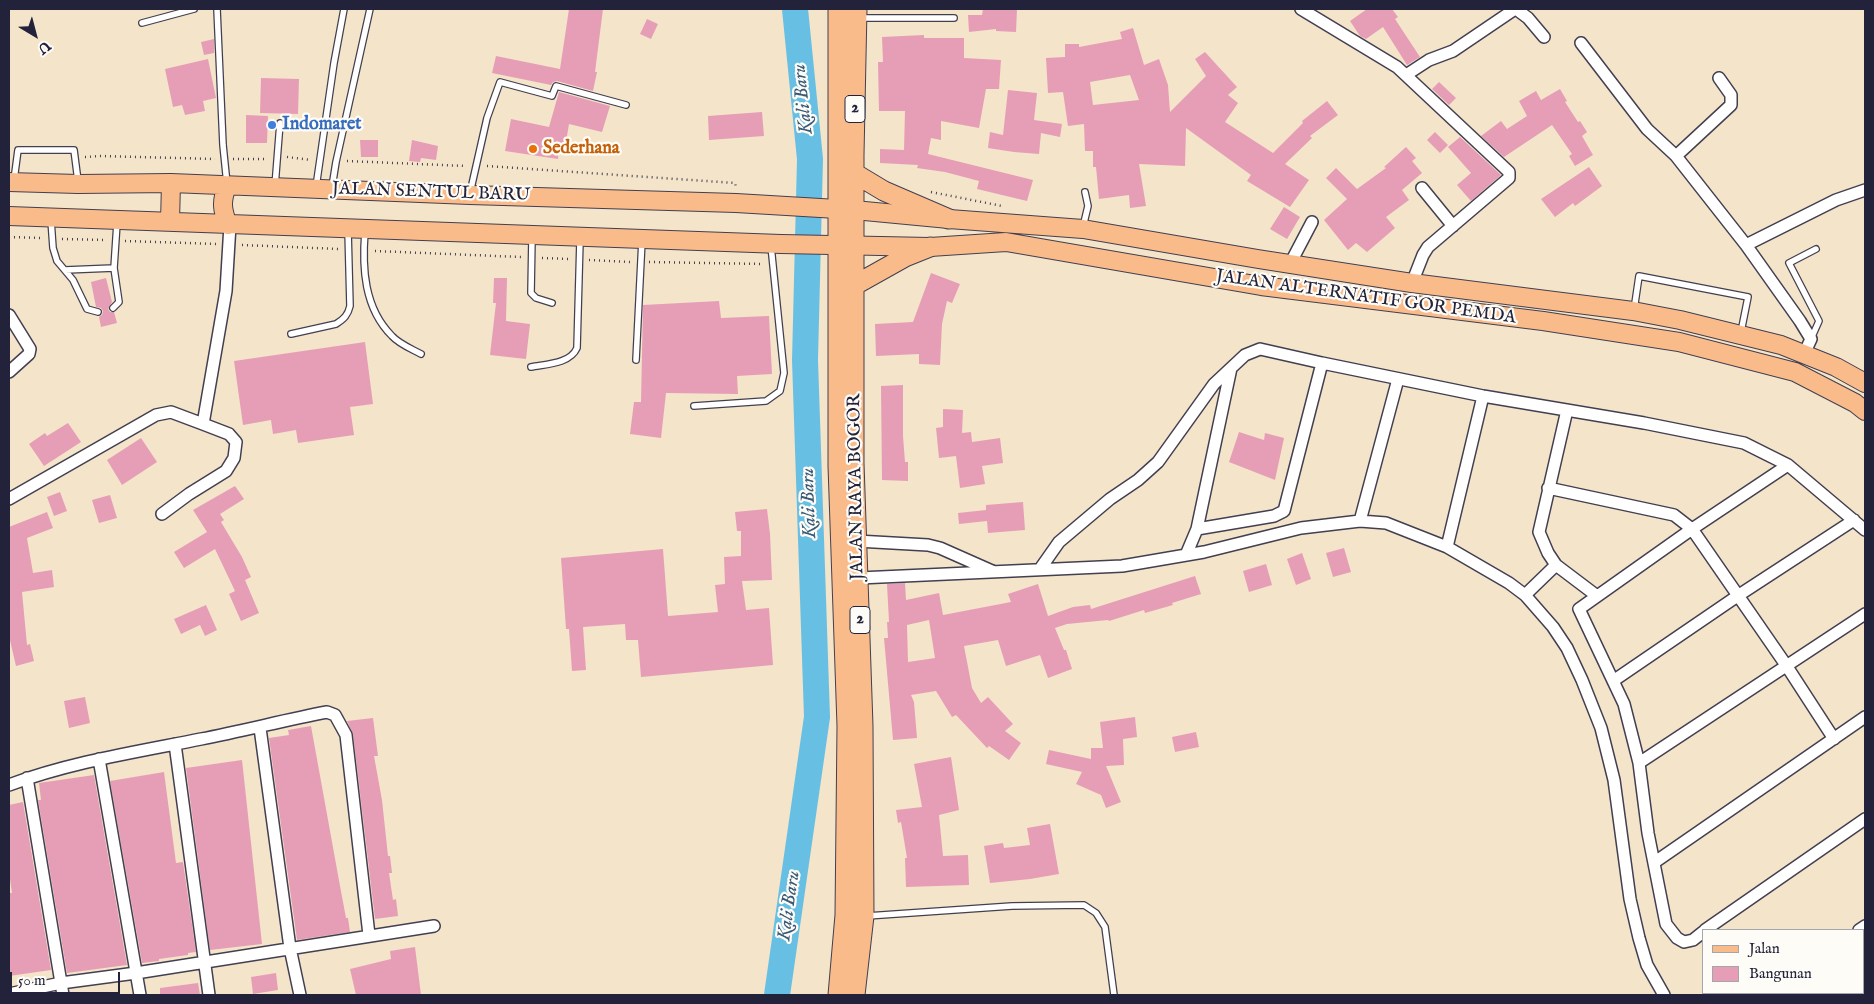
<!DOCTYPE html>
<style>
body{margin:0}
#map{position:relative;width:1874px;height:1004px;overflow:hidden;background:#f4e4ca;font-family:"IM FELL English",serif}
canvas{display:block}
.frame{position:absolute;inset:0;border:10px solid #22223b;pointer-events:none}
.legend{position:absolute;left:1702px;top:929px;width:162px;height:65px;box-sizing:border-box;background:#fdfcf7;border:1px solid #a5a5ac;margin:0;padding:6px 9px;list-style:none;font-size:15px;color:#22223b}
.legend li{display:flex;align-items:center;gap:10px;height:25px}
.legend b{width:25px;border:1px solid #a5a5ac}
.north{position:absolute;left:10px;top:10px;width:50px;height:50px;-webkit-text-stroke:4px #fdfcf7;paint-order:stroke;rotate:143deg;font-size:14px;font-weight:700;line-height:20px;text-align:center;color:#22223b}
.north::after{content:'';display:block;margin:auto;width:18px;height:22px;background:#22223b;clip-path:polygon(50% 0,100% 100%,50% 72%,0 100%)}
.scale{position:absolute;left:10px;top:972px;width:110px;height:22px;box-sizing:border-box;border:2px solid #22223b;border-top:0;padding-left:6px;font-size:15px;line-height:18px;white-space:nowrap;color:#22223b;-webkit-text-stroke:4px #fdfcf7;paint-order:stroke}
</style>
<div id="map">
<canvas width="1874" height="1004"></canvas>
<div class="frame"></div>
<ul class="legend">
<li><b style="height:6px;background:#fabb8b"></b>Jalan</li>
<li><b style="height:14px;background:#e69eb7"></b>Bangunan</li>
</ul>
<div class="north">U</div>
<div class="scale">50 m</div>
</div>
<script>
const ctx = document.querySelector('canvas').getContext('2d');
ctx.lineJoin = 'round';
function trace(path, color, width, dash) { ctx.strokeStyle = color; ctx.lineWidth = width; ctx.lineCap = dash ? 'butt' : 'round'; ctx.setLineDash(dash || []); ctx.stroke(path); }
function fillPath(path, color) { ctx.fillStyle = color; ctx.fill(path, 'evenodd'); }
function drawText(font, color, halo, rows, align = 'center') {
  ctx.font = font + ' "IM FELL English",serif'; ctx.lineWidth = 4.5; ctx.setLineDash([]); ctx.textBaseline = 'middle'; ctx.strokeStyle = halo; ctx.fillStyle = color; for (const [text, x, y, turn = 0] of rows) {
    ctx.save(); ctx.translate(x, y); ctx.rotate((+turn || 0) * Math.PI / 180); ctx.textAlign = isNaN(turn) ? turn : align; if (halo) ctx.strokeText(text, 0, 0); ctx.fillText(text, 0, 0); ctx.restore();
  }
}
trace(new Path2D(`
 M777,995L817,717L805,360L810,159L795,9`), '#67c0e4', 26);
fillPath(new Path2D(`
 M569,9H603L595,72H597L593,91L557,81L553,82L551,85L492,73L496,56L560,69Z
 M983,9H1017L1016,32L996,31V29L969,32L968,15H982Z
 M1367,9H1392L1398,17L1395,19L1420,57L1407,65L1383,27L1366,39L1360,36L1350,21Z
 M647,19L658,24L651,39L640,34Z
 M1133,28L1144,65L1159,59L1168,85L1170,112L1206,76L1195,59L1205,52L1237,87L1228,95L1238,103L1225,122L1273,153L1303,123L1302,121L1327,101L1338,115L1310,136L1312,138L1285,164L1309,180L1290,207L1247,181L1251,175L1186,128L1185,166L1139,164L1146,206L1130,208L1129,195L1099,199L1096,167H1093V151H1085L1084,124L1068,126L1063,92L1048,93L1046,58L1065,57V44H1079V47L1122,39L1120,32ZM1130,75L1139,100L1093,105L1090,82Z
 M924,35V38H964V58L1001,60L999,89H986L979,128L941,121V140L931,138L928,154L1033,180L1027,201L977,189L979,181L945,172L917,168L918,165L880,163V149L904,150L905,111H879L878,62H883L882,37Z
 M214,39V53L204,55L201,42Z
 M208,59L216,98L203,101L205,111L185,115L182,105L173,107L165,69Z
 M261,78L299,79L298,114L260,113Z
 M1439,82L1456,98L1449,105L1432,89Z
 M1560,89L1567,101L1565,102L1578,122L1580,121L1587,132L1582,136L1593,155L1575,166L1569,156L1572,154L1552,125L1504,157L1481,136L1501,121L1507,129L1527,116L1519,101L1536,91L1541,100Z
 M1008,90L1037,93L1034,120L1062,124L1060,137L1041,133L1039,154L1014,152L988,148L990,132L1003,135Z
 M559,92L610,106L602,132L569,124L565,148L559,147L558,159L505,151L511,119L549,127Z
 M762,112L764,136L709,140L708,116Z
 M246,115L268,116L267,143H246Z
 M1435,132L1448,145L1440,153L1427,140Z
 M1460,137L1501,175L1471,201L1457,185L1471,173L1448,147Z
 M360,140H378V157H361Z
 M412,140L438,146L436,160L421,158L420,162L409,161Z
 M1406,147L1416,158L1412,161L1422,173L1402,190L1409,200L1386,217L1395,228L1367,252L1356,243L1348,250L1324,220L1347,199L1326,178L1336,168L1357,189L1386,168L1384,167Z
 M1589,167L1602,186L1575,206L1573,203L1555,217L1541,199Z
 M1284,207L1300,217L1287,239L1270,229Z
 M931,273L960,284L952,303L947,301L942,324L940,365L919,364V354L876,356L875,324L913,322Z
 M106,278L112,302L108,309L110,312H114L117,323L101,327L99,317L102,315L103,311L101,308L96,307L91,282Z
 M494,278H507L506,321L530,324L526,359L490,355L496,303H493Z
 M719,301L721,318L769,316L772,374L737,376L738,394L666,393L661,438L630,434L634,402H641L643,305Z
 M365,342L373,404L350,407L354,435L298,443L296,430L273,434L271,420L243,425L234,361Z
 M903,385V436L905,462H908V481L882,480L881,386Z
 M943,409L963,410L962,433L971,432L972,442L1000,438L1003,463L982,466L985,484L960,488L956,456L939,458L936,428L943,427Z
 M68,423L81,442L44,466L29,444L45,433L47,436Z
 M1239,432L1264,440L1265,433L1284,438L1275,480L1229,462Z
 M141,438L157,462L122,485L107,460Z
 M235,486L244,499L220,514L224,520L221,522L242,557L251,577L245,580L259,613L241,621L229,594L235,591L215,549L184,568L174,552L207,532L193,510Z
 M60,492L67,511L54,516L47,497Z
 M110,495L117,518L99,523L92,500Z
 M1023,502L1025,530L988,533L987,521L959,524L958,513L986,510V505Z
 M767,509L770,534L772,580L742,581L746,610L769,608L773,665L641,677L638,640H626L625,624L583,627L586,670L572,671L569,629H566L561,558L663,549L668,616L718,612L715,585L725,584L724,557L741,556V531H737L735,512Z
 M47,512L53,528L27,538L33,573L52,570L54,587L22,592L27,645L30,644L34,661L16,666L9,636V527Z
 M1344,548L1351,572L1333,577L1326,553Z
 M1302,553L1311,579L1296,585L1287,559Z
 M1266,564L1272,585L1249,592L1243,571Z
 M1195,576L1201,594L1172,603L1173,605L1145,613L1144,610L1109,621L1108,620L1067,624L1055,628L1064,650H1066L1072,669L1048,678L1040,655L1006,666L998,640L964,646L972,688L981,703L988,697L1013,724L1005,731L1021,743L1009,760L989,746L987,748L956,715L952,717L936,691L911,695L914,702L917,738L893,740L884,638H888L887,622H889L887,584L905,583L906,600L939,593L943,615L1011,602L1008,594L1038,584L1048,616L1073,607L1090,605L1091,609ZM929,620L935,658L908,662L907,625Z
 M206,605L217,630L205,636L200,625L181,634L174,619Z
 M85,697L90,723L69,728L64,701Z
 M1135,717L1137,737L1123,739L1124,765L1106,766L1121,802L1106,808L1101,795L1076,784L1082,772L1046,764L1049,750L1091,759V748H1103L1100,722Z
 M373,718L378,756H374L382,800L388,856H390L392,873H389L393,900L396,899L398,916L375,919L353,734L347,721Z
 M311,726L340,886L346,918H348L350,932L297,940L269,738L289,735L288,730Z
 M1196,732L1199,747L1175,752L1172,737Z
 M951,757L959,810L939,815L943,856L968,855L969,885L906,887L905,858H907L901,822L898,823L896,810L922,807L914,764Z
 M242,760L262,944L210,950L186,768Z
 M164,772L176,863L183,862L196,952L188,953V955L159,959V961L142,963L110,781Z
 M94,775L127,965L67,973L38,800H41L39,783Z
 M23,802L51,970L9,976V893H12L9,872V805Z
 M1050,824L1059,874L1030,879L990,883L984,846L1003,843L1004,848L1030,845L1027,828Z
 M415,947L421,995H356L350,969L391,959L390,951Z
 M276,973L278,990L253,994L251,977Z
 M198,983L200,995H160V988Z`), '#e69eb7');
const service = new Path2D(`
 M217,9L223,145L227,184
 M860,18H954
 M142,23L194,9
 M14,180L18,150H74L78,181
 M275,186L280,123
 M316,187L334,63L344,9
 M332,187L336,162L370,9
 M470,193L487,118L500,82L552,96L556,86L626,105
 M51,220L53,248L57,261L73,280L87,309L98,312
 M1083,227L1088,206L1085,192
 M365,231C362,268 364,308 392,336C399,344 412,349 421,354
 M532,237L531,293L536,298L552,303
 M65,270L114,268
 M113,308L119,302L114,268L117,223
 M1634,310L1639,276L1748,297L1741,332
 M291,334L336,324C344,319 348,315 350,306L348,230
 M1811,339L1819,321L1789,263L1816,249
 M636,360L642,240
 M531,367C546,364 570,364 577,348L580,240
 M694,406L766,401L780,391L784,373L771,246
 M867,916L1012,906L1084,905L1096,913L1105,927L1114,995`);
const minor = new Path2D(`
 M1301,9L1397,67L1509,172V178L1428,247L1423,255L1412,283
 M1516,9L1528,18L1544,37
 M1581,43L1647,129L1676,156L1746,245L1800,321L1811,339L1804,354
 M1406,75L1429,60L1453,51L1515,9
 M1676,156L1731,105V95L1719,78
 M1422,188L1453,226
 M1746,245L1836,200L1865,190
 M1290,264L1312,222
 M9,315L30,349L29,354L9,372
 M1322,363L1483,396L1644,423L1744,443L1788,465L1865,530
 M1548,488L1674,515L1692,529L1786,665L1834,739
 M9,499L156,415L171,412L203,424L226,291L230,225
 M162,514L189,494L226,471L234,458L236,442L229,434L203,424
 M1360,521L1398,379
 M857,541L928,545L940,548L992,571
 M1447,547L1483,396
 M1186,555L1197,529L1231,368
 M1556,565L1597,596
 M1040,569L1059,542L1110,499L1138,480L1158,462L1214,384L1245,355L1260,349L1322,363L1284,511L1274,516L1197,529
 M859,578L1122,566L1204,552L1301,528L1360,521L1386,523L1447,547L1509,583L1525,595L1553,627L1567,648L1582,680L1601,728L1614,780L1630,899L1639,938L1647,965L1664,995
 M1525,595L1556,565L1548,553L1539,532L1567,410
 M1613,681L1739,595L1854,520
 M260,728L290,948L300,995
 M175,744L209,995
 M99,759L140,995
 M1639,763L1865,614
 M27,778L63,995
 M9,785C71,762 136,752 201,739C243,731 285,720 327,712L335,715L346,735L369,935
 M1655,862L1865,717
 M1705,930L1865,819
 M1859,930L1865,926
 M1703,932L1693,940L1684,942L1677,938L1666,924L1648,833L1639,763L1624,704L1579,609L1692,529L1788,465
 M9,994L61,983L136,973L434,926
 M1765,995L1768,993`);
const primary = new Path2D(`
 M9,182L78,184L171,183L470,195L736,203L854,210L949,219L1083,229L1258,259L1412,283L1633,311L1680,320L1781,345L1836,367L1865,383
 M227,186C221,202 222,209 228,225
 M9,216L781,244L930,247L1006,242L1261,286L1543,321L1679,342L1795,372L1855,403L1865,411
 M170,222L171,183`);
const trunk = new Path2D(`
 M854,173L884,191L949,219
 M855,285L905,257L930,247
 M838,995L845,915L847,726L838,466V9
 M855,995L864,916L863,726L854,463V155L857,9`);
trace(service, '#423f50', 8);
trace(minor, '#423f50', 14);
trace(primary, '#423f50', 20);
trace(trunk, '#423f50', 21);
trace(new Path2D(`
 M85,157L101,156L215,159
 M287,157L311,160
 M233,159H267
 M347,161L466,166
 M487,166L735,183L736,188
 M931,192L1002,206
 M9,237L42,238
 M62,239L107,240
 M125,241L217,244
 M242,245L339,249
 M375,251L521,257
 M542,258L569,259
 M589,260L631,262
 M649,262L764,264`), '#423f50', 2.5, [1, 4]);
trace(service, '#fff', 5.5);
trace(minor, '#fff', 11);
trace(primary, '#fabb8b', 18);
trace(trunk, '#fabb8b', 19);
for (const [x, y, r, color] of [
 [272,125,5,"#3f7fe0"],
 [533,149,5,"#e8710a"]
]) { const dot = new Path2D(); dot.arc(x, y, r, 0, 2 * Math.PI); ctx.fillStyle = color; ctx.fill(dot); trace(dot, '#fdfcf7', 2); }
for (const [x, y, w] of [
 [855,109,20],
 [860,620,20]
]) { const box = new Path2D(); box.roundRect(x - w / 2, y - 13.5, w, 27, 4); ctx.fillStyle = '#fdfcf7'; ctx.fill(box); trace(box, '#22223b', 1); }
drawText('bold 16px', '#22223b', null, [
 ["2",855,109],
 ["2",860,620]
]);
drawText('bold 18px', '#366cbe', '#fdfcf7', [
 ["Indomaret",282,125]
], 'left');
drawText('bold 18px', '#c56008', '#fdfcf7', [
 ["Sederhana",543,149]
], 'left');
drawText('18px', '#22223b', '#fdfcf7', [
 ["JALAN SENTUL BARU",431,193,2],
 ["JALAN ALTERNATIF GOR PEMDA",1366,298,8],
 ["JALAN RAYA BOGOR",857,487,-91]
]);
drawText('italic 19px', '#3a5976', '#fdfcf7', [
 ["Kali Baru",804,99,-96],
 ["Kali Baru",810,503,-92],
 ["Kali Baru",790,906,-82]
]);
</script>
